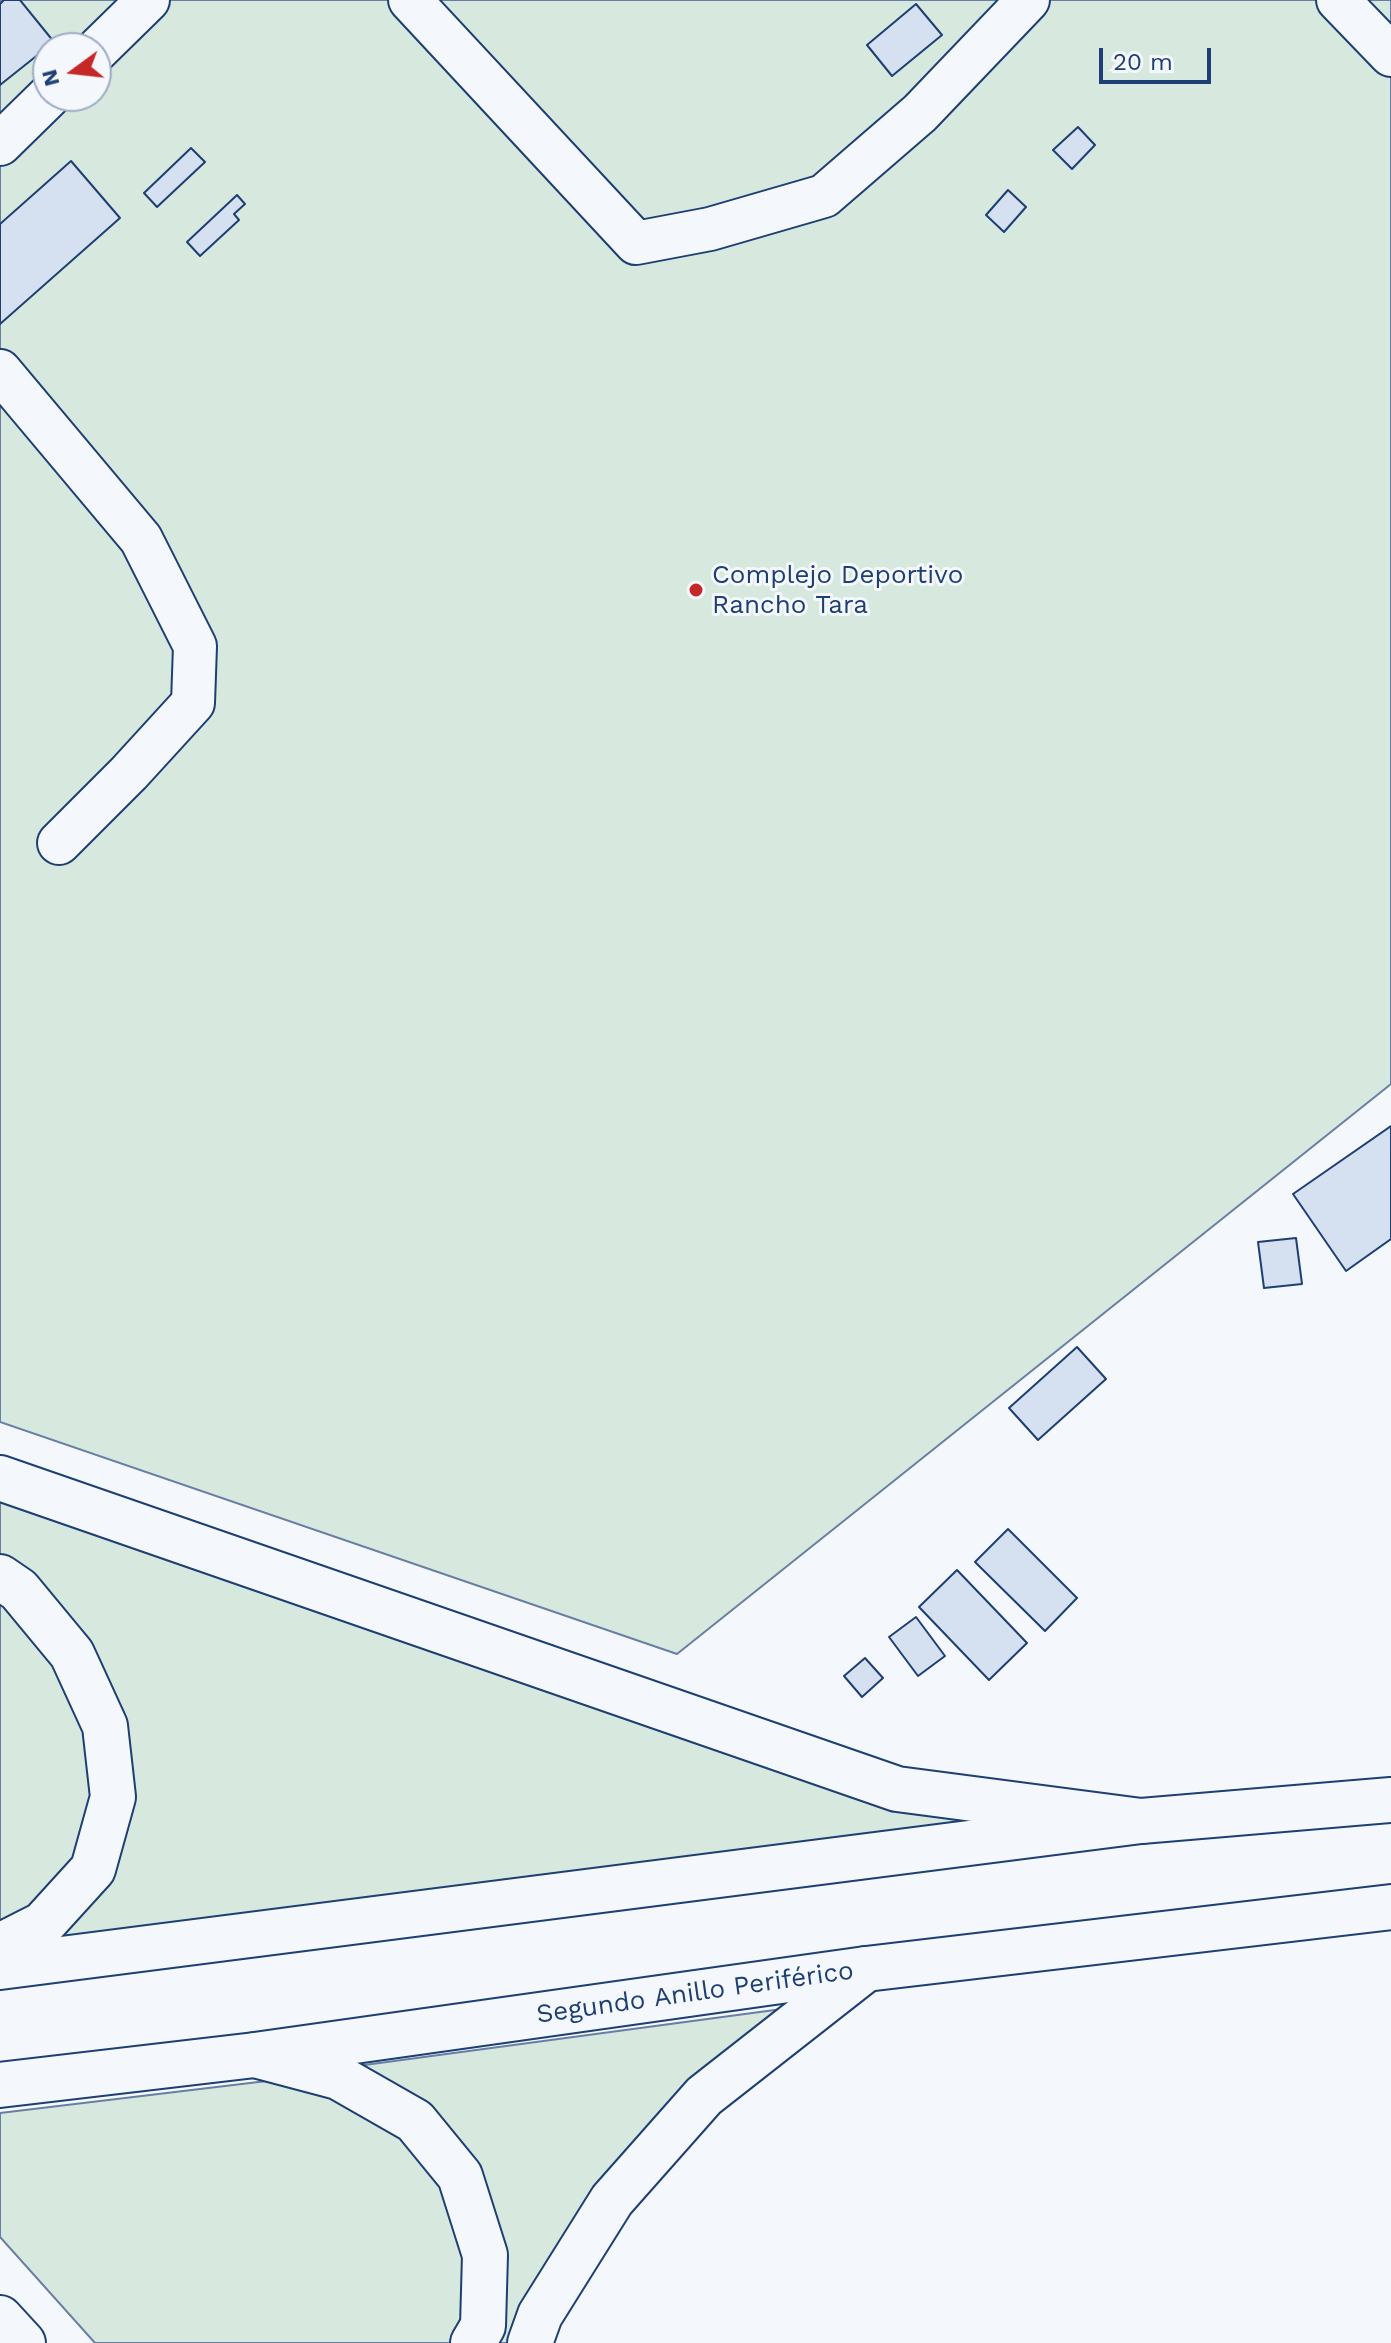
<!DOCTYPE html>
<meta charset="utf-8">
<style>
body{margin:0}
#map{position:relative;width:1391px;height:2343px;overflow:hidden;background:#f4f7fb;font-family:"Work Sans",sans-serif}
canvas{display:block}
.north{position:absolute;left:32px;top:32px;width:80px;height:80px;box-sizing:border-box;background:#f4f7fb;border:2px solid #9eadc5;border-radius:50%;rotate:255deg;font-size:22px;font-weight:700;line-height:32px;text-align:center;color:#1d3f73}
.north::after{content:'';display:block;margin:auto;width:28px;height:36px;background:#c62828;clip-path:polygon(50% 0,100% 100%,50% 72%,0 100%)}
.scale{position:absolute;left:1099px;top:48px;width:112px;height:36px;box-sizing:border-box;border:4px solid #1d3f73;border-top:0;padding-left:10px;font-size:24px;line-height:28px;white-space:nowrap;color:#1d3f73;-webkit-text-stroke:6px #f4f7fb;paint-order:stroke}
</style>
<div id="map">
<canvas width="1391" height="2343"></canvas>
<div class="north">N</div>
<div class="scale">20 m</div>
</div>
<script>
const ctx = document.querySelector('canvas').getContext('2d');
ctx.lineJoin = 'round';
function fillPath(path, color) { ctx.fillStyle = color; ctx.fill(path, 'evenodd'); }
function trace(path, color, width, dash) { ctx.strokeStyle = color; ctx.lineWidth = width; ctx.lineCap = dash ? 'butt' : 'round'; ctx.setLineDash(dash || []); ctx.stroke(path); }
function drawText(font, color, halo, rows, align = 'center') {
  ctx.font = font + ' "Work Sans",sans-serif'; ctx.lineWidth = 6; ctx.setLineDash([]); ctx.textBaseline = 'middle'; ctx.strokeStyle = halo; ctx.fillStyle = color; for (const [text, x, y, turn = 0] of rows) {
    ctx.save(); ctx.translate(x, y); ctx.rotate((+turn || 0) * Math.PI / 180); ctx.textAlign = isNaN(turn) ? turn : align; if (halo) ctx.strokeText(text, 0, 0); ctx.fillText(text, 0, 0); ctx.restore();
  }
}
const green = new Path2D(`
 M0,0H1391V1084L677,1654L0,1422ZM48,48H96V96H48Z
 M0,1493L998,1826L36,1948L72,1925L106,1881L130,1807L0,1560Z
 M0,1601L56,1666L86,1731L93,1800L75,1855L31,1909L0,1928Z
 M797,2007L513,2343H496L495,2221L357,2066Z
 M275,2080L336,2093L402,2135L445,2181L467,2256L466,2322L454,2343H95L0,2237V2113Z`);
fillPath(green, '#d7e8df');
trace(green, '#687fa3', 2);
const building = new Path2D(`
 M4,0H20L54,42L0,85V4Z
 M916,4L942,35L892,76L867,45Z
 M1078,127L1095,145L1072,169L1053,150Z
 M191,148L205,162L157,207L144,193Z
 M71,161L120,218L0,324V224Z
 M1008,190L1026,207L1004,232L986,215Z
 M237,195L245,204L234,214L239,220L200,256L187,242Z
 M1391,1126V1239L1346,1271L1293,1194Z
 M1296,1238L1302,1284L1264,1288L1258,1242Z
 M1077,1347L1106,1379L1038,1440L1009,1408Z
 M1008,1529L1077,1598L1045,1631L975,1562Z
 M957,1570L1027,1643L989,1680L919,1607Z
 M916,1617L945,1656L918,1676L889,1637Z
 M865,1658L883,1678L862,1697L844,1676Z`);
fillPath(building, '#d5e0f0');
trace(building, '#1d3f73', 2);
const minor = new Path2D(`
 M410,0L636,243L710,229L824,196L920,113L1028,0
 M1338,0L1391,55
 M96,51L148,0
 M0,144L49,96
 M0,371L141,539L195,646L193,703L129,773L59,843`);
const major = new Path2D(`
 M0,1967L1141,1821L1391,1800
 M0,2085L255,2055L866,1969L1391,1907`);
const highway = new Path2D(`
 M0,1478L897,1789L1141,1821
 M0,1577L19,1590L72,1654L105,1726L113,1797L93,1869L43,1924L0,1946
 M255,2055L338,2077L415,2121L460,2176L485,2255L483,2326L473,2343
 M0,2318L23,2343
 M530,2343L540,2315L612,2200L704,2096L866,1969`);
trace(minor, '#1d3f73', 46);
trace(major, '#1d3f73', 48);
trace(highway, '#1d3f73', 48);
trace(minor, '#f4f7fb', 42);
trace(major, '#f4f7fb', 44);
trace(highway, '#f4f7fb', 44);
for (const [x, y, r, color] of [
 [696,590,8,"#c62828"]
]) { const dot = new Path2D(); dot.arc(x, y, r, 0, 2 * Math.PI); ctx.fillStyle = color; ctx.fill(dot); trace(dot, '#f4f7fb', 3); }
drawText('26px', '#1d3f73', '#f4f7fb', [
 ["Complejo Deportivo",712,575],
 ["Rancho Tara",712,605]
], 'left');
drawText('26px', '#1d3f73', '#f4f7fb', [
 ["Segundo Anillo Periférico",695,1993,-8]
]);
</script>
